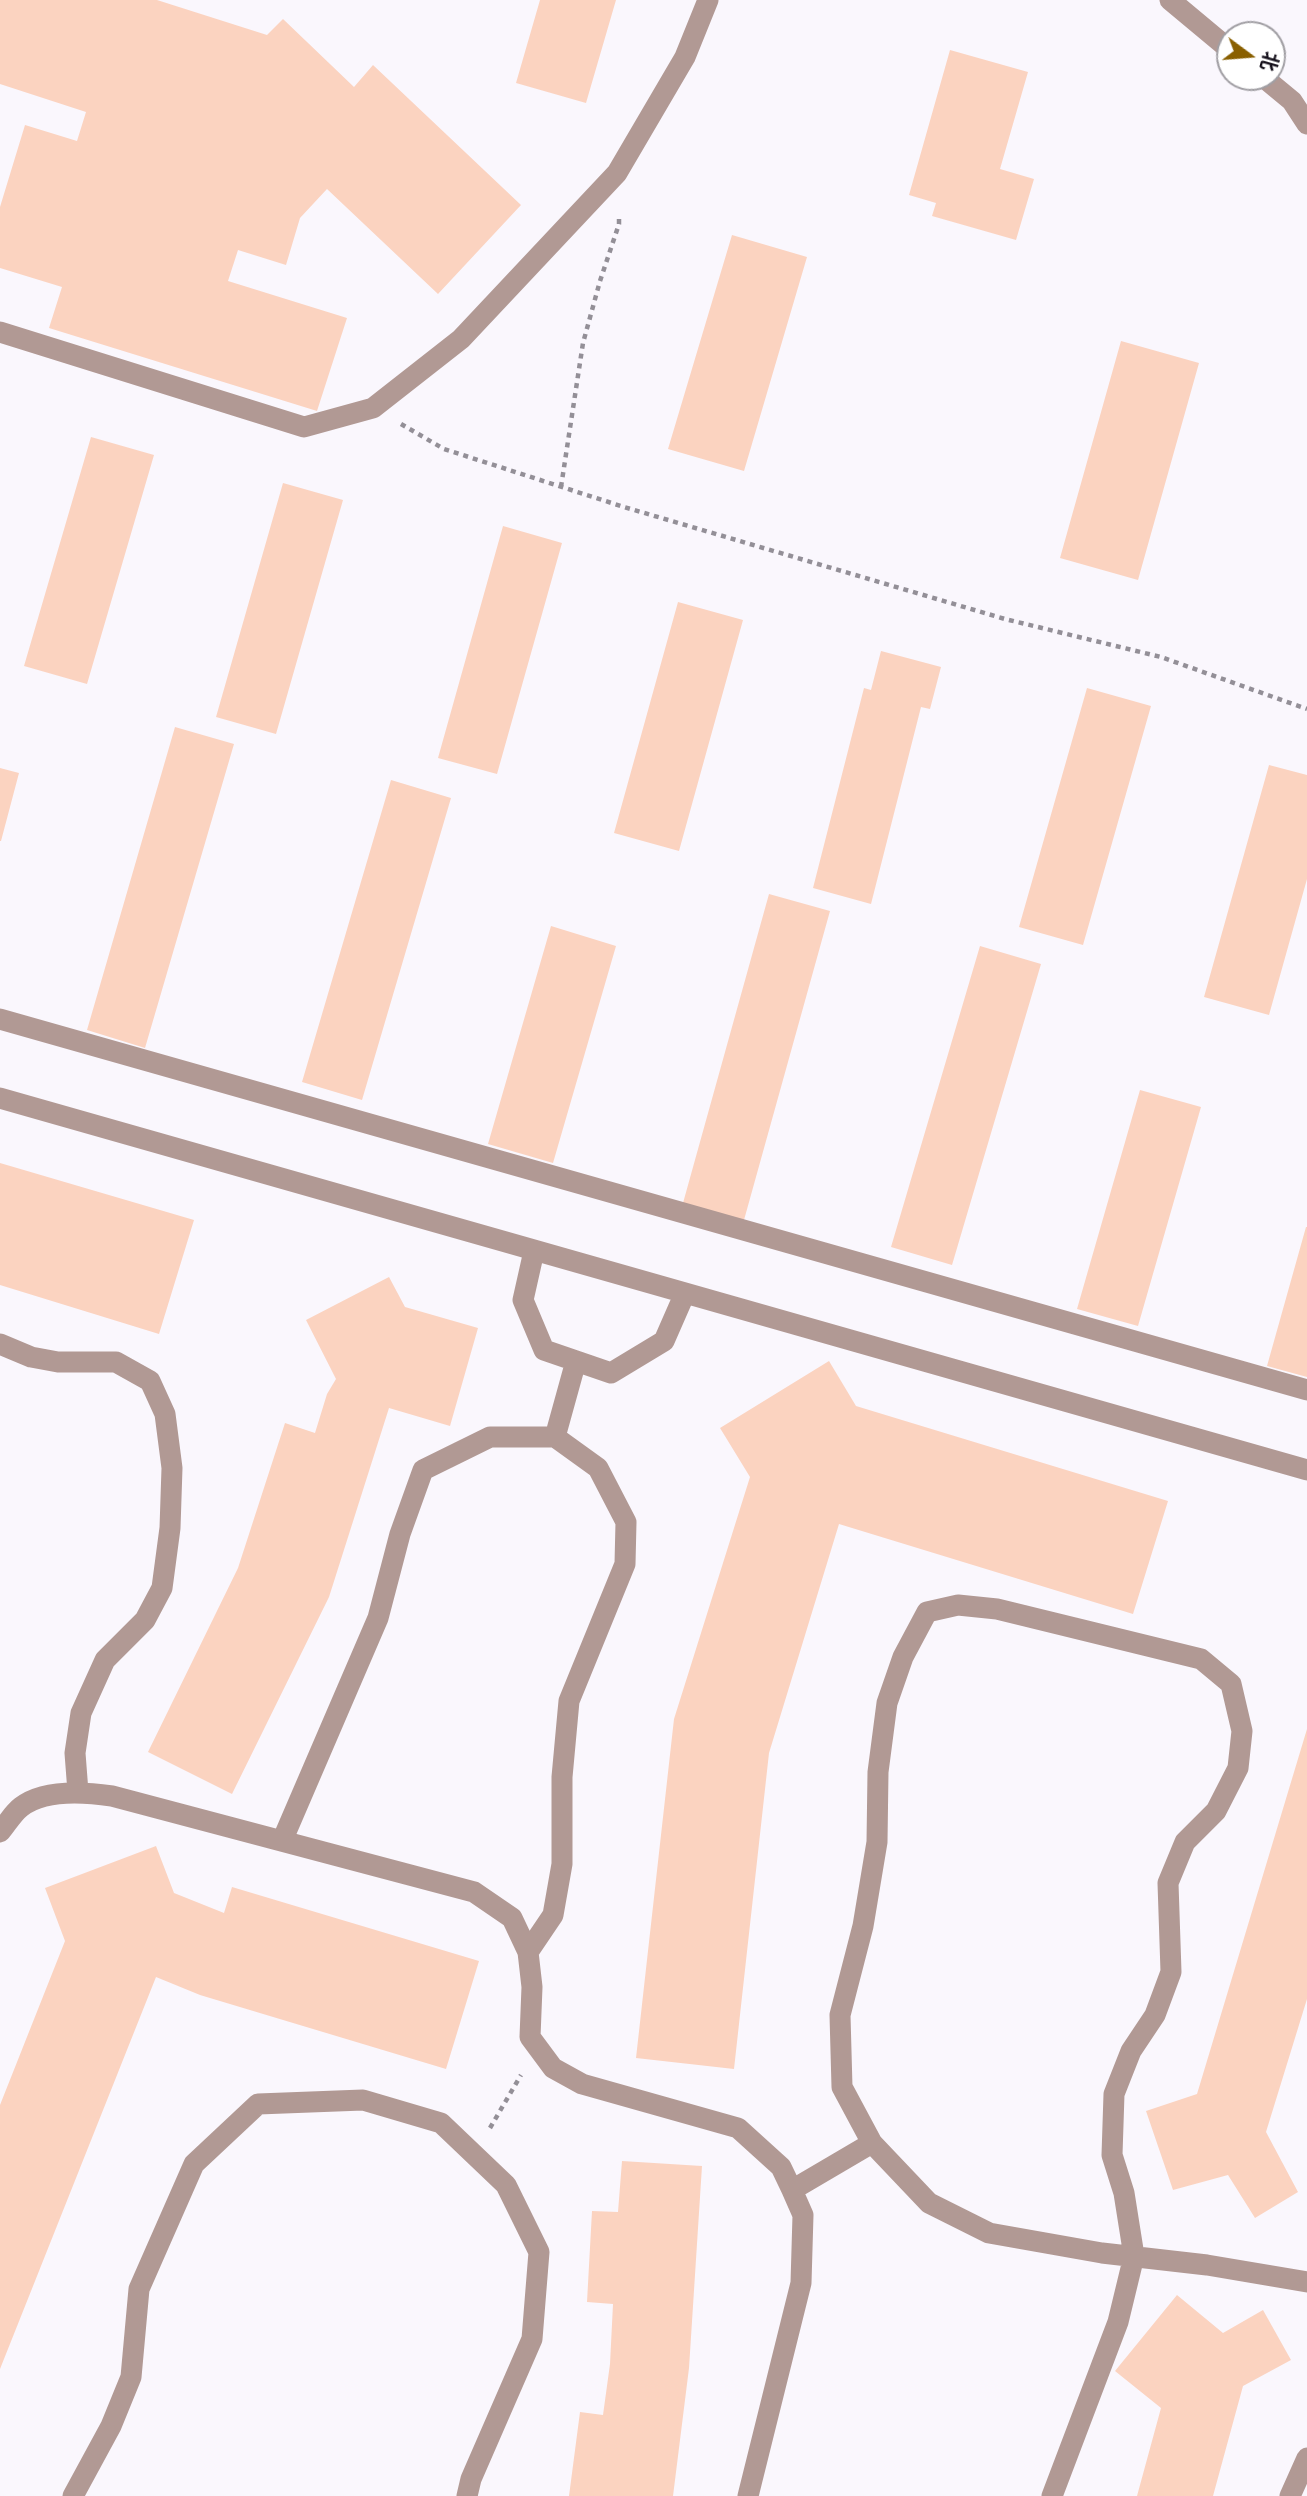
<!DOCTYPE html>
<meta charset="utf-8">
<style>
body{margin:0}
#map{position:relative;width:1307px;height:2496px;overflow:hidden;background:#faf7fd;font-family:"Roboto Condensed","Noto Sans SC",sans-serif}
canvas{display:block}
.north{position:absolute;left:1216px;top:21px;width:70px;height:70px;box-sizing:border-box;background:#fff;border:2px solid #a09ea3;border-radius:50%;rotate:106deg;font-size:19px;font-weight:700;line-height:28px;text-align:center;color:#120d18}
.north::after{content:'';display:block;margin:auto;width:24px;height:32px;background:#895f00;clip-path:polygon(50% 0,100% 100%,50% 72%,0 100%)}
</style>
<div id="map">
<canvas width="1307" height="2496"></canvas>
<div class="north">北</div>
</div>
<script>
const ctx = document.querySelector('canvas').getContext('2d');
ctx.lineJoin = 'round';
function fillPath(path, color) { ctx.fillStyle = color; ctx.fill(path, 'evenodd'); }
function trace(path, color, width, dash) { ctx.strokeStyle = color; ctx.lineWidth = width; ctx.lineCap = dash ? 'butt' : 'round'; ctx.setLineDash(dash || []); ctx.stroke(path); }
fillPath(new Path2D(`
 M0,0H157L267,35L283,19L354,87L373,65L521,205L438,294L327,189L300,218L286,265L238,250L228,281L347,318L317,411L49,328L62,287L0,268V207L25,125L77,141L86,112L0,84Z
 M540,0H616L586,103L516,83Z
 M950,50L1028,72L1000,169L1034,179L1016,240L932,216L936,203L909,195Z
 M732,235L807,257L744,471L668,449Z
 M1121,341L1199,363L1138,580L1060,558Z
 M91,437L154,455L87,684L24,666Z
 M283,483L343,500L276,734L216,717Z
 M503,526L562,543L497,774L438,758Z
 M678,602L743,620L679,851L614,833Z
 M881,651L941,667L930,709L921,707L871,904L813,888L864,688L871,690Z
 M1087,688L1151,706L1083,945L1019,927Z
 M175,727L234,744L145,1048L87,1030Z
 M1269,765L1307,775V879L1269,1015L1204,997Z
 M0,768L19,773L1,841H0Z
 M391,780L451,798L362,1100L302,1082Z
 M769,894L830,911L744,1220L683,1203Z
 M551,926L616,946L553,1163L488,1144Z
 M980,946L1041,964L952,1265L891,1247Z
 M1140,1090L1201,1107L1138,1326L1077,1309Z
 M0,1163L194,1220L159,1334L0,1285Z
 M1306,1227H1307V1377L1267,1366Z
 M389,1277L405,1307L478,1328L450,1426L389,1408L329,1597L232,1794L148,1752L238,1568L285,1423L315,1433L327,1394L336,1379L306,1320Z
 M829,1361L856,1406L1168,1501L1133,1614L839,1524L769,1753L734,2069L636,2058L674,1719L750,1477L720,1428Z
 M1307,1729V1999L1266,2132L1298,2192L1255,2218L1228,2175L1173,2190L1146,2111L1197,2094Z
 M156,1846L174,1893L224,1913L232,1887L479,1961L446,2069L200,1995L156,1977L0,2369V2105L65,1941L45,1888Z
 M622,2161L702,2166L689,2368L673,2496H569L580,2412L603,2415L610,2364L613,2304L587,2302L592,2211L618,2212Z
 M1177,2295L1223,2333L1263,2310L1291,2360L1243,2386L1213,2496H1137L1161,2408L1115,2371Z`), '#fbd3c0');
trace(new Path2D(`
 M401,424L444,449L624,507L1005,619L1161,657L1307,709
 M561,487L583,343L600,281L619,224V215
 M490,2128L521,2075`), '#938f97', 4.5, [5, 5]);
trace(new Path2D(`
 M1170,0L1230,50
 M1263,77L1292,101L1307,124
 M0,332L304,427L373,408L461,339L617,173L685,57L708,0
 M0,1019L1307,1390
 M0,1098L1307,1470
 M534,1251L523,1300L544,1350L611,1373L664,1341L685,1293
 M0,1344L31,1357L58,1362H116L150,1381L165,1414L172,1468L170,1528L162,1588L145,1620L105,1660L81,1713L75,1753L78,1792
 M555,1437L576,1361
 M0,1832C6,1825 13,1813 21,1807C44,1789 85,1792 112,1796L474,1892L512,1918L528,1952L532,1987L530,2037L553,2068L582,2084L738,2128L781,2167L792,2190L803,2215L801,2283L748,2496
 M282,1841L378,1618L400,1534L423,1470L490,1437H555L598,1468L626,1522L625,1564L569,1701L562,1777V1864L553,1915L528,1952
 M792,2190L872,2143
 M73,2496L111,2426L131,2377L139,2289L194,2164L258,2104L363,2100L441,2123L506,2185L539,2252L532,2339L471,2479L467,2496
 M1052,2496L1118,2322L1134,2256L1124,2193L1112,2155L1114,2094L1131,2051L1155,2015L1171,1972L1168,1883L1185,1842L1216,1811L1238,1768L1242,1731L1231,1684L1201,1659L997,1609L958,1605L927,1612L903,1657L887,1703L878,1772L877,1842L863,1926L840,2015L842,2087L872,2143L929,2203L989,2233L1102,2253L1207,2265L1307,2282
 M1290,2496L1307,2458`), '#b19994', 21);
</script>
